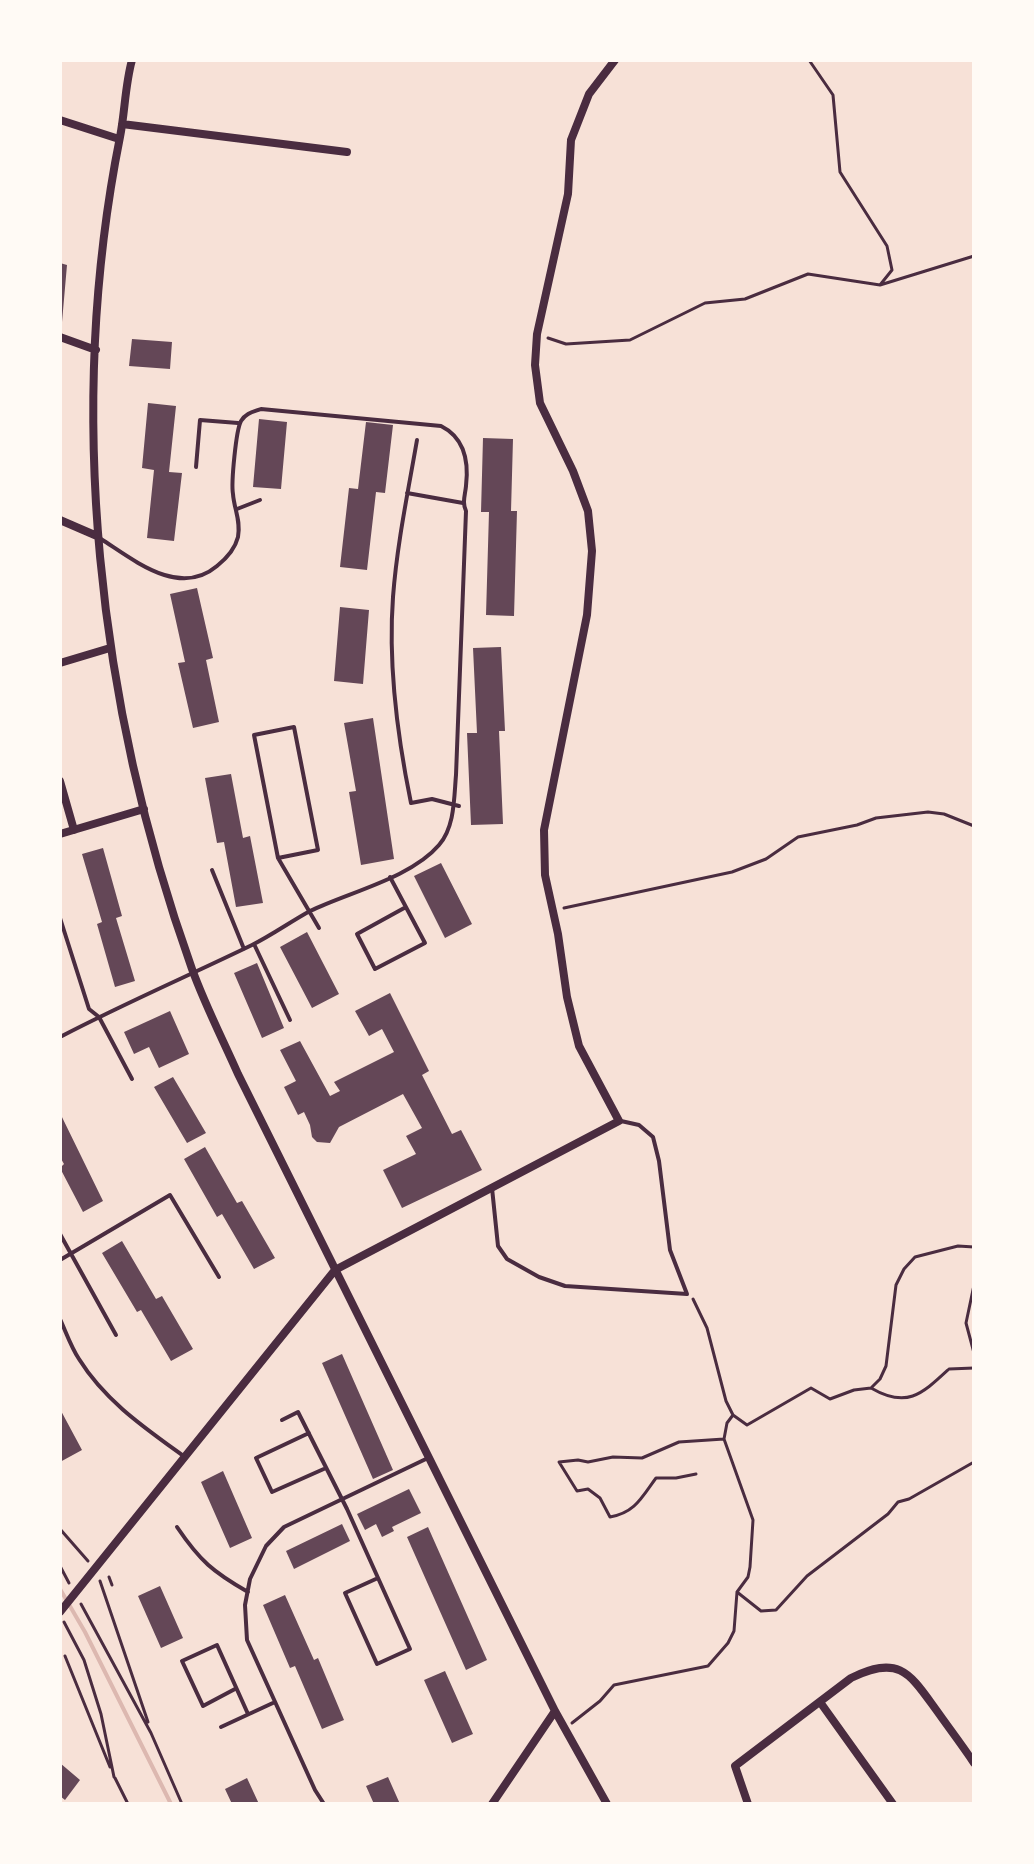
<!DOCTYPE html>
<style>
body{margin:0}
#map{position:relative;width:1034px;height:1864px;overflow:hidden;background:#f7e1d7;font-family:"Noto Sans",sans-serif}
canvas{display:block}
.frame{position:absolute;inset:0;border:62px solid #fffaf5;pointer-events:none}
</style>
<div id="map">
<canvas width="1034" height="1864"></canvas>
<div class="frame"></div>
</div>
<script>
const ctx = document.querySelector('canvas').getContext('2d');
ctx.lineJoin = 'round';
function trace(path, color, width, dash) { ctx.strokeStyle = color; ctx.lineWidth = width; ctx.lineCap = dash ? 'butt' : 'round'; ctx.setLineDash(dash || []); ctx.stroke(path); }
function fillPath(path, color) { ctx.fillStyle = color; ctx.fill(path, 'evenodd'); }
trace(new Path2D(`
 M60,1589L85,1632L171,1804`), '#dcb8b0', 4);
fillPath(new Path2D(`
 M60,263L67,265L62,322H60Z
 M132,339L172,342L170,369L129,366Z
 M148,403L176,406L169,472L182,473L174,541L147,538L154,470L142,468Z
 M259,419L287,422L281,489L253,487Z
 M366,422L393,425L385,493L376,492L367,570L340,567L349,488L358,489Z
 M483,438L513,439L511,511H517L514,616L486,615L489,512H481Z
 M197,588L213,658L206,660L219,722L193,728L178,663L185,662L170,594Z
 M340,607L369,610L363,684L334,681Z
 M501,647L505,731H499L503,824L471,825L467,733H477L473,648Z
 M373,718L394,859L361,865L349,792L356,791L344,723Z
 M231,774L243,838L250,836L263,903L236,907L224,842L217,843L205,778Z
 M103,848L122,916L116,918L135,981L115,987L97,924L102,922L82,854Z
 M441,863L472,924L445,938L414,876Z
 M307,932L339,994L312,1008L280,947Z
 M257,963L284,1028L262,1038L234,973Z
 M390,993L429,1071L422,1075L452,1134L461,1130L482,1170L402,1208L383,1170L416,1154L406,1136L422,1128L403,1094L339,1127L330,1143L317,1142L312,1137L310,1125L304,1112L298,1115L284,1087L296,1081L280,1050L300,1041L330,1096L340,1091L334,1082L394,1052L382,1029L369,1036L355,1011Z
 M170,1011L189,1054L159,1068L149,1047L134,1054L124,1032Z
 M173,1077L206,1133L187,1143L154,1087Z
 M60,1113L103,1201L83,1212L60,1168L64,1164L60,1157Z
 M205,1147L237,1203L242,1201L275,1258L254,1269L222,1214L217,1217L184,1159Z
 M122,1241L156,1299L162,1296L193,1349L171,1361L141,1310L137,1312L102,1253Z
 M342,1354L393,1470L373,1479L322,1363Z
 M60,1409L82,1450L60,1462Z
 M223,1471L252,1538L230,1548L201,1482Z
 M409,1489L421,1513L392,1527L394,1531L382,1537L376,1524L365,1530L357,1514Z
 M342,1524L350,1541L294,1569L286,1551Z
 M428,1527L487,1660L466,1670L407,1537Z
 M160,1586L183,1638L161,1648L138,1596Z
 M285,1595L314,1660L318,1658L344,1720L322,1729L295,1666L290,1668L263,1605Z
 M445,1671L473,1734L452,1743L424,1680Z
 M60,1763L80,1780L65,1800L60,1796Z
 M388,1777L400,1804H374L366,1786Z
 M247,1778L259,1804H232L225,1789Z`), '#644757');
trace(new Path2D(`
 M880,285L974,256
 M548,338L566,344L630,340L705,303L745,299L808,274L880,285L892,270L887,246L840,172L833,95L809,60
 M564,908L732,872L766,859L798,837L857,825L876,818L928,812L944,814L974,826
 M974,1285L966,1323L974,1353
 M693,1299L707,1328L726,1401L733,1415L747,1425L811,1388L830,1399L854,1390L871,1388L880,1379L886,1366L896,1285L904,1269L915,1257L958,1246L974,1247
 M871,1388C907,1409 922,1394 949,1369L974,1368
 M696,1474L676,1478H656C642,1497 635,1513 610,1517L600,1498L588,1489L577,1491L559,1462L578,1460L588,1462L613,1457L642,1458L679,1442L724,1439
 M60,1529L88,1561
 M60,1566L69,1583
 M109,1577L112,1585
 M100,1581L148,1722
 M737,1592L761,1611L776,1610L807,1576L888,1514L898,1502L909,1499L974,1462
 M81,1604L151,1733L182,1804
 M64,1622L84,1660L101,1714L114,1777
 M65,1656L110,1767
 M572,1723L600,1701L614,1685L708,1666L728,1643L734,1631L737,1592L748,1577L750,1567L753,1520L724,1439L727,1423L733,1415
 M115,1778L128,1804`), '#4a2c40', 3);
trace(new Path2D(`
 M417,440C408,492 397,544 393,597C388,665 397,735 411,803L432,799L459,806
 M196,467L200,420L238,423
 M407,493L463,503
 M237,509L260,500
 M278,858L318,850L294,727L254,735L278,858L319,928
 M212,870L244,949
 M390,877L425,943L375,969L357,934L406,907
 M60,918L89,1009L99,1017L132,1079
 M254,944L290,1020
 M60,1037C123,1004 188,976 252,945C272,935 290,922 310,911C349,892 411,878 439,845C455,827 454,797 456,775L466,511C462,502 465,496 466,486C469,461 465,438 441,426L261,409C253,412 246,413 241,421C236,430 231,483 233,494C234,509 241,520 238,537C235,549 227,558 217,566C179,598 134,560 101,539
 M621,1121L639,1125L653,1137L659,1161L670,1250L687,1294
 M492,1188L498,1246L507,1259L539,1277L565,1286L687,1294
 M60,1234L116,1335
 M60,1260L170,1195L219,1277
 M60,1319C66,1332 71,1347 79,1359C105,1401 145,1428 185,1457
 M282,1420L298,1412L347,1509L410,1649L377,1664L345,1593L378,1578
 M309,1433L256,1458L272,1492L326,1468
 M177,1527C200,1561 213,1572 248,1592
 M235,1689L203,1706L182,1661L217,1645L248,1714
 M221,1727L275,1702
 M324,1804L315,1790L247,1640L245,1605L250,1579L266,1546L284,1527L428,1458`), '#4a2c40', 4);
trace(new Path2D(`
 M132,60C125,85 125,112 120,137C65,412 98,706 192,969C205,1005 223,1040 238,1074L555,1711L607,1804
 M60,120L119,139
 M122,124L347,152
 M60,337L96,350
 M60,520L97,536
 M60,663L110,648
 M60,781L74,830
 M60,834L144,809
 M60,1612L335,1270L619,1121L579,1046L567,997L558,934L545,875L544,830L587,615L592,551L588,511L573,471L540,403L535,365L537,334L568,194L571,140L589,94L615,60
 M820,1702L893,1804
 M492,1804L555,1711
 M748,1804L735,1766L851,1678C900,1654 910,1674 937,1711C949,1728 962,1745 974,1763`), '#4a2c40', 8);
</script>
